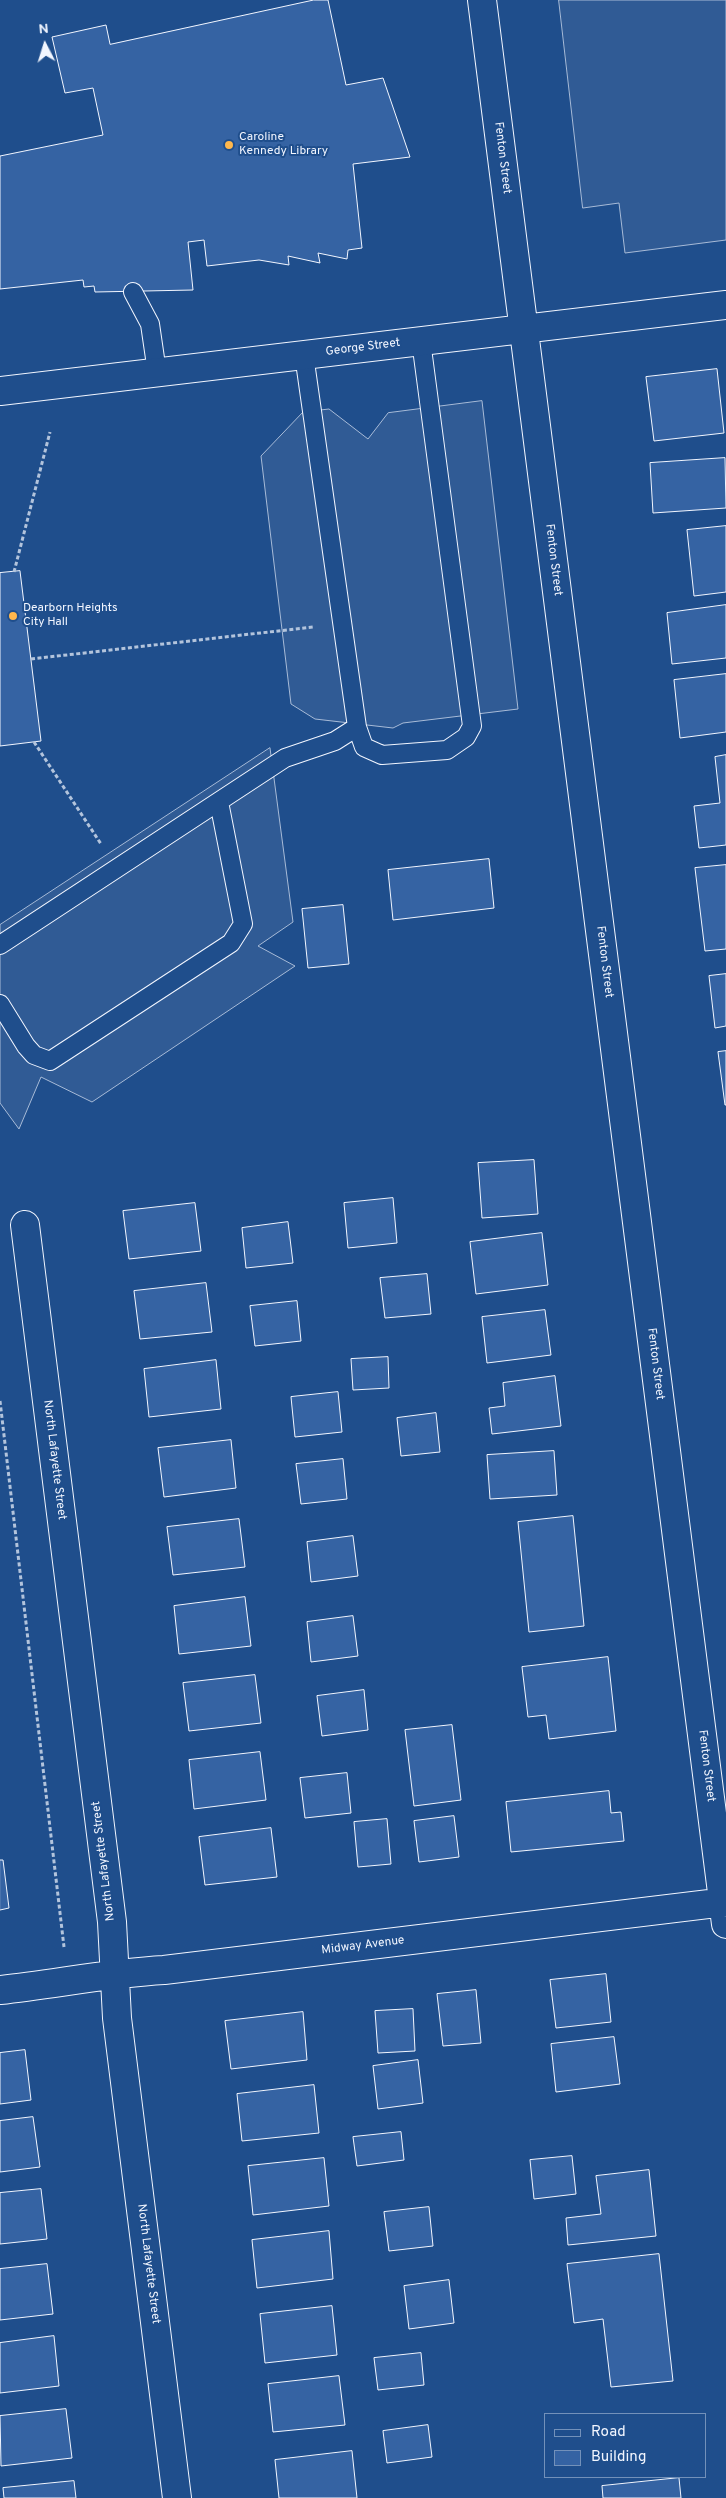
<!DOCTYPE html>
<style>
body{margin:0}
#map{position:relative;width:726px;height:2498px;overflow:hidden;background:#1f4e8c;font-family:Overpass,sans-serif}
canvas{display:block}
.legend{position:absolute;left:544px;top:2413px;width:162px;height:65px;box-sizing:border-box;background:#1f4e8c;border:1px solid #7391ba;margin:0;padding:6px 9px;list-style:none;font-size:15px;color:#f2f6ff}
.legend li{display:flex;align-items:center;gap:10px;height:25px}
.legend b{width:25px;border:1px solid #7391ba}
.north{position:absolute;left:20px;top:20px;width:50px;height:50px;-webkit-text-stroke:4px #1f4e8c;paint-order:stroke;rotate:355deg;font-size:14px;font-weight:700;line-height:20px;text-align:center;color:#f2f6ff}
.north::after{content:'';display:block;margin:auto;width:18px;height:22px;background:#f2f6ff;clip-path:polygon(50% 0,100% 100%,50% 72%,0 100%)}
</style>
<div id="map">
<canvas width="726" height="2498"></canvas>
<ul class="legend">
<li><b style="height:6px;background:#1f4e8c"></b>Road</li>
<li><b style="height:14px;background:#3563a3"></b>Building</li>
</ul>
<div class="north">N</div>
</div>
<script>
const ctx = document.querySelector('canvas').getContext('2d');
ctx.lineJoin = 'round';
function fillPath(path, color) { ctx.fillStyle = color; ctx.fill(path, 'evenodd'); }
function trace(path, color, width, dash) { ctx.strokeStyle = color; ctx.lineWidth = width; ctx.lineCap = dash ? 'butt' : 'round'; ctx.setLineDash(dash || []); ctx.stroke(path); }
function drawText(font, color, halo, rows, align = 'center') {
  ctx.font = font + ' Overpass,sans-serif'; ctx.lineWidth = 4; ctx.setLineDash([]); ctx.textBaseline = 'middle'; ctx.strokeStyle = halo; ctx.fillStyle = color; for (const [text, x, y, turn = 0] of rows) {
    ctx.save(); ctx.translate(x, y); ctx.rotate((+turn || 0) * Math.PI / 180); ctx.textAlign = isNaN(turn) ? turn : align; if (halo) ctx.strokeText(text, 0, 0); ctx.fillText(text, 0, 0); ctx.restore();
  }
}
const built = new Path2D(`
 M559,0H726V240L625,253L619,203L583,208Z
 M482,401L518,709L403,723L393,728L315,719L291,704L261,456L303,412L329,409L368,439L388,413Z
 M270,748L293,922L258,946L295,966L92,1102L41,1077L19,1129L0,1103V925Z`);
fillPath(built, '#305b95');
trace(built, '#a8bbd7', 1);
const building = new Path2D(`
 M314,0H328L346,85L383,78L410,157L353,164L362,248L348,250L347,259L318,253L320,263L288,256L289,265L259,260L207,266L204,240L188,242L193,290L95,292L94,286L84,287L83,280L0,289V156L103,135L93,88L65,93L52,37L106,25L110,44Z
 M717,369L724,433L654,441L646,377Z
 M725,458L726,508L653,513L650,463Z
 M726,526V592L694,596L687,530Z
 M20,571L41,741L0,746V573Z
 M726,605V658L672,664L667,613Z
 M726,674V732L680,738L674,680Z
 M726,755V845L699,848L694,806L720,803L715,757Z
 M489,859L494,908L393,920L388,870Z
 M726,865V949L705,951L695,868Z
 M343,905L349,964L308,968L302,909Z
 M726,974V1026L715,1028L709,976Z
 M726,1051V1105H725L718,1052Z
 M534,1160L538,1214L482,1218L478,1163Z
 M393,1198L397,1243L348,1248L344,1203Z
 M195,1203L201,1251L129,1259L123,1211Z
 M288,1222L293,1263L246,1268L242,1228Z
 M542,1233L548,1285L476,1294L470,1242Z
 M427,1274L431,1314L385,1318L380,1278Z
 M206,1283L212,1332L140,1339L134,1291Z
 M297,1301L301,1341L255,1346L250,1306Z
 M545,1310L551,1355L487,1363L482,1317Z
 M388,1357L389,1388L353,1390L351,1359Z
 M216,1360L221,1409L149,1417L144,1369Z
 M555,1376L561,1426L492,1434L489,1408L505,1406L503,1383Z
 M338,1392L342,1432L295,1437L291,1397Z
 M436,1413L440,1452L401,1456L397,1418Z
 M231,1440L236,1488L164,1497L158,1448Z
 M554,1451L557,1495L490,1499L487,1455Z
 M343,1459L347,1499L301,1504L296,1464Z
 M573,1516L584,1626L529,1632L518,1522Z
 M239,1519L245,1567L173,1575L167,1527Z
 M353,1536L358,1576L311,1582L307,1542Z
 M245,1597L251,1646L179,1654L174,1606Z
 M353,1616L358,1656L311,1662L307,1622Z
 M608,1657L616,1731L549,1739L546,1715L528,1717L522,1667Z
 M255,1675L261,1723L189,1731L183,1683Z
 M364,1690L368,1730L322,1736L317,1696Z
 M452,1725L461,1800L414,1806L405,1730Z
 M260,1752L266,1800L194,1809L189,1760Z
 M347,1773L351,1813L305,1818L300,1778Z
 M609,1791L611,1813L621,1812L624,1841L511,1852L506,1802Z
 M454,1816L459,1857L419,1862L414,1821Z
 M387,1819L391,1864L358,1867L354,1822Z
 M271,1828L277,1877L205,1885L199,1837Z
 M0,1860H3L9,1908L0,1910Z
 M606,1974L611,2022L556,2028L550,1980Z
 M476,1990L481,2043L443,2046L437,1994Z
 M413,2009L415,2051L378,2053L375,2011Z
 M303,2012L307,2060L231,2069L225,2021Z
 M614,2037L620,2084L556,2092L551,2044Z
 M25,2050L31,2100L0,2104V2053Z
 M418,2060L423,2103L378,2109L373,2066Z
 M314,2085L319,2133L242,2141L237,2094Z
 M33,2117L40,2167L0,2172V2121Z
 M401,2132L404,2160L357,2166L353,2137Z
 M572,2156L576,2194L534,2199L530,2160Z
 M324,2158L329,2206L253,2215L248,2166Z
 M649,2170L656,2236L568,2245L566,2218L601,2214L596,2176Z
 M41,2189L47,2239L0,2244V2193Z
 M429,2207L433,2246L389,2251L384,2212Z
 M329,2231L333,2279L257,2288L252,2240Z
 M659,2254L673,2381L611,2387L603,2319L574,2323L567,2264Z
 M47,2264L53,2314L0,2320V2269Z
 M449,2280L454,2323L409,2329L404,2286Z
 M332,2306L337,2355L265,2363L260,2314Z
 M54,2336L59,2386L0,2393V2343Z
 M421,2353L424,2385L378,2390L374,2358Z
 M339,2376L345,2425L273,2432L268,2384Z
 M66,2409L72,2458L1,2466L0,2416Z
 M428,2425L432,2457L387,2463L383,2431Z
 M352,2451L357,2498H279L275,2460Z
 M679,2478L681,2498H603L602,2486Z
 M74,2481L76,2498H4L3,2488Z`);
fillPath(building, '#3563a3');
trace(building, '#f2f6ff', 1);
const service = new Path2D(`
 M133,292L150,324L157,372
 M304,355L357,727L364,747L382,755L447,750L466,737L472,726L421,341
 M0,945L285,758L335,741L357,727
 M0,1004L26,1046L34,1055L50,1061L231,943L243,924L219,802`);
const minor = new Path2D(`
 M482,0L726,1924
 M0,391L726,305
 M25,1225L112,1922L117,2018L177,2498
 M0,1990C55,1984 109,1973 164,1970L726,1902`);
trace(service, '#f2f6ff', 20);
trace(minor, '#f2f6ff', 30);
trace(new Path2D(`
 M14,572L50,432
 M31,659L313,627
 M34,742L101,844
 M0,1401L64,1947`), '#b3c4dc', 3, [4, 2.5]);
trace(service, '#1f4e8c', 18);
trace(minor, '#1f4e8c', 28);
for (const [x, y, r, color] of [
 [229,145,5,"#ffb74d"],
 [13,616,5,"#ffb74d"]
]) { const dot = new Path2D(); dot.arc(x, y, r, 0, 2 * Math.PI); ctx.fillStyle = color; ctx.fill(dot); trace(dot, '#1f4e8c', 2); }
drawText('12px', '#f2f6ff', '#1f4e8c', [
 ["Caroline",239,138],
 ["Kennedy Library",239,152],
 ["Dearborn Heights",23,609],
 ["City Hall",23,623]
], 'left');
drawText('12px', '#f2f6ff', '#1f4e8c', [
 ["Fenton Street",502,158,83],
 ["George Street",363,348,-7],
 ["Fenton Street",553,560,83],
 ["Fenton Street",604,962,83],
 ["Fenton Street",655,1364,83],
 ["North Lafayette Street",54,1460,83],
 ["Fenton Street",706,1766,83],
 ["North Lafayette Street",104,1861,-97],
 ["Midway Avenue",363,1946,-7],
 ["North Lafayette Street",148,2264,83]
]);
</script>
